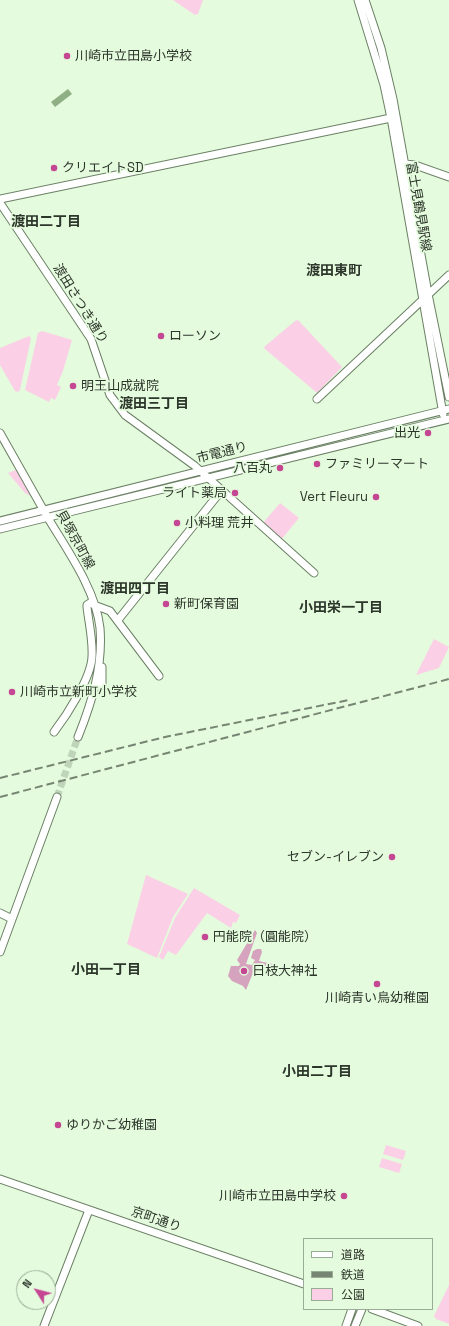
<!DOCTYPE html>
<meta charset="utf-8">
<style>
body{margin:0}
#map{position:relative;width:449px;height:1326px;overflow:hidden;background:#e4fbdd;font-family:"Space Grotesk","Noto Sans JP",sans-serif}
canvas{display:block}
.legend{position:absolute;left:303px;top:1238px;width:130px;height:72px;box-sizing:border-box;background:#e4fbdd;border:1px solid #9bac96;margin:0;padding:5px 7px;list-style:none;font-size:12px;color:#2d362b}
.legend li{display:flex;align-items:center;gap:8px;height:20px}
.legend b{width:20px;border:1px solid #9bac96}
.north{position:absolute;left:16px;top:1270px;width:40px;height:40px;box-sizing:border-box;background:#e4fbdd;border:1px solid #9bac96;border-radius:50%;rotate:306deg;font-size:11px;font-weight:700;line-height:16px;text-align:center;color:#2d362b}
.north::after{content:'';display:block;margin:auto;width:14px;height:18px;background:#c54693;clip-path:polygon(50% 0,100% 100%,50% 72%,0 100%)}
</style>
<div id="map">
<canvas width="449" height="1326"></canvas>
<ul class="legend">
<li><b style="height:5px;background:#fff"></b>道路</li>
<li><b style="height:5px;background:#778573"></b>鉄道</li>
<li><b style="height:11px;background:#fbd0e6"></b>公園</li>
</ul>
<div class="north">N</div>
</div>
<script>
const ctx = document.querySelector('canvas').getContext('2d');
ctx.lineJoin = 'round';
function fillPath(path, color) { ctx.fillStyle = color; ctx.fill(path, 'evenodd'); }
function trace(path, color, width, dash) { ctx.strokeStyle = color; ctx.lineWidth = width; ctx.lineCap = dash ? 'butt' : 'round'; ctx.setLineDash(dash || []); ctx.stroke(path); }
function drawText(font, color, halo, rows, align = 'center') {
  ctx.font = font + ' "Space Grotesk","Noto Sans JP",sans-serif'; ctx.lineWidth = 3.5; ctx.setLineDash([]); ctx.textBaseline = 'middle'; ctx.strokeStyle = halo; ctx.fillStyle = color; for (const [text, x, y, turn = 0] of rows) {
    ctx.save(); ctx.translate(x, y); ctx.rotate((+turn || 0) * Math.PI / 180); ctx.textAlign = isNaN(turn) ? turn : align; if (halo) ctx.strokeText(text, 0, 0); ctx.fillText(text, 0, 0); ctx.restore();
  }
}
fillPath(new Path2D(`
 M173,0H203L198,14L195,15Z
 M298,320L342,367L317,393L265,349L264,347L295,321Z
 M42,331L72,340L63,371L57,385L61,387L55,400L51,398L49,402L25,390L38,333Z
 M29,336L31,338L20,390L18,392L15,391L0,365V348Z
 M16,470L32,497L25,493L8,473Z
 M280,503L299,518L281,540L262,524Z
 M434,639L449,647L439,668L416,675Z
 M146,875L188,894L173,917L157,958L127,944Z
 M194,888L240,915L236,923L233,922L231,928L207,913L176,955L168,951L163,960L159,957L175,918Z
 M386,1145L406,1151L403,1160L383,1154Z
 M382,1158L402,1164L399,1173L379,1167Z
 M449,1285V1324L436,1319L434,1316Z`), '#fbd0e6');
fillPath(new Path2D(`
 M255,930L257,933L246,964L252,965L255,960L251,958L253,951L257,949H261L262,952L259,961L277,965L276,968H255L246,990L243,986L232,981L228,976L231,966H239L240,964L237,960Z`), '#d5a3bd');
fillPath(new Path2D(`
 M68,89L72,94L55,107L51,102Z`), '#8faf85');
trace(new Path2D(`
 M57,797L78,737`), '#bfd4b9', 7, [7, 3.5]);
const minor = new Path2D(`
 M358,0L384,85L391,118L443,414
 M365,0L381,48L393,99L429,299L449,397
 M405,164L415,165L449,177
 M0,199L391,118
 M0,203L91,339L110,395L125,415L195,466L314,573
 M317,399L449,275
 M0,433C16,461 32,490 48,518C67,550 96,590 100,628C103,667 92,702 78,737
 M0,521L449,409
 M0,529L449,419
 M94,605L110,611L159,676
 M118,620L221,491
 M102,667V691
 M54,732C67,715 91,678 92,657C93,640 89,624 87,607V605L93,601
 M0,913L12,919
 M0,952L57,797
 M0,1179L304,1284
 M372,1309L418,1326
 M44,1326L89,1210
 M346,1326L352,1309
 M355,1326L362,1309`);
trace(minor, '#6c8066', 9);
trace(minor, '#fff', 7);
trace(new Path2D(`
 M0,778L165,737L349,700
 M0,797L449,679`), '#778573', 2, [8, 4]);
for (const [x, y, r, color] of [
 [67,56,4,"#c54693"],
 [54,168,4,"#c54693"],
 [161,336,4,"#c54693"],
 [73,386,4,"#c54693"],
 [428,433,4,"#c54693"],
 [317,464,4,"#c54693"],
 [280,468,4,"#c54693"],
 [235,493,4,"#c54693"],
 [376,497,4,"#c54693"],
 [177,523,4,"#c54693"],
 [166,604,4,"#c54693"],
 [12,692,4,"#c54693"],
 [392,857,4,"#c54693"],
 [205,937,4,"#c54693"],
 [244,971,4,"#c54693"],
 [377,984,4,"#c54693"],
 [58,1125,4,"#c54693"],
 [344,1196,4,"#c54693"]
]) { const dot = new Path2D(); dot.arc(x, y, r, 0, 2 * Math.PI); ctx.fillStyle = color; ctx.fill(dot); trace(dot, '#e4fbdd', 1.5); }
drawText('13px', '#2d362b', '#e4fbdd', [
 ["川崎市立田島小学校",75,56],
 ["クリエイトSD",62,168],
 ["ローソン",169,336],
 ["明王山成就院",81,386],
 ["出光",420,433,"right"],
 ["ファミリーマート",325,464],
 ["八百丸",272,468,"right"],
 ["ライト薬局",227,493,"right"],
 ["Vert Fleuru",368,497,"right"],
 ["小料理 荒井",185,523],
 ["新町保育園",174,604],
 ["川崎市立新町小学校",20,692],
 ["セブン-イレブン",384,857,"right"],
 ["円能院（圓能院）",213,937],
 ["日枝大神社",252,971],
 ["川崎青い鳥幼稚園",377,998,"center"],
 ["ゆりかご幼稚園",66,1125],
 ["川崎市立田島中学校",336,1196,"right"]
], 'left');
drawText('13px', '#2d362b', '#e4fbdd', [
 ["富士見鶴見駅線",418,207,80],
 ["渡田さつき通り",80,304,58],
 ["市電通り",222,453,-14],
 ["貝塚京町線",75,540,61],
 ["京町通り",156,1220,19]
]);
drawText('bold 14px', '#2d362b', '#e4fbdd', [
 ["渡田二丁目",46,222],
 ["渡田東町",334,271],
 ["渡田三丁目",154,404],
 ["渡田四丁目",135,589],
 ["小田栄一丁目",341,608],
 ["小田一丁目",106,970],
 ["小田二丁目",317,1072]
]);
</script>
